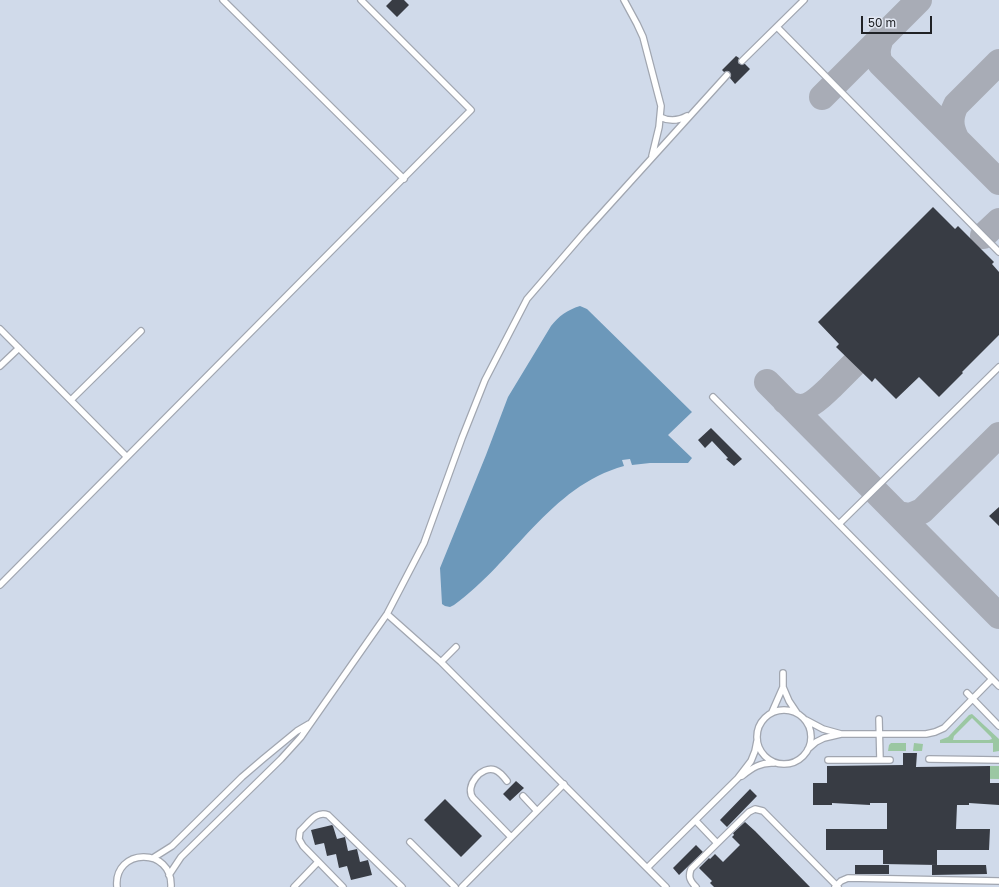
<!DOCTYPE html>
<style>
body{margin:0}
#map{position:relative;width:999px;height:887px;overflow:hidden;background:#e2e7f2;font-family:"Golos Text",sans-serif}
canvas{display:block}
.scale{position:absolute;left:861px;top:16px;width:71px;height:18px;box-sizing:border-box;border:2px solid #202226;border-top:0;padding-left:5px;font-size:12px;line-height:14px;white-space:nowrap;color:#202226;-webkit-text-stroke:3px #e2e7f2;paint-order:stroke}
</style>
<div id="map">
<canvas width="999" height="887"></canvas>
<div class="scale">50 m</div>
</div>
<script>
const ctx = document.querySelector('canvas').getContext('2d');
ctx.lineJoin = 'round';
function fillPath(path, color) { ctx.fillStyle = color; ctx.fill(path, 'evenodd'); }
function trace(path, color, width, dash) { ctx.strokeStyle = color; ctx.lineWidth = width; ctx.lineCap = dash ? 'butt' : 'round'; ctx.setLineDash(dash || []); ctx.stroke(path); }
fillPath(new Path2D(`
 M0,0H999V887H0Z`), '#d0daea');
fillPath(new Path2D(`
 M972,714L999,739V751L993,752V743H940V740L948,737L969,715ZM972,718L991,737L992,739L989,740H953L954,736Z
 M891,743H906V751H888L889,745Z
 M914,743L923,744L922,751H913Z
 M990,766H999V779L928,778L990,774Z`), '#9bc7a2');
fillPath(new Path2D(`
 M580,306L587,309L692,412L668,435L692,458L688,463H650L632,465L630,459L622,460L624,466C550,486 513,563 454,605L450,607L445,606L442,604L440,568L486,455L508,397L551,326C559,316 567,310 580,306Z`), '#6c98ba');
trace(new Path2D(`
 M881,38C878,47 876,53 880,63L999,182
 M822,97L919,0
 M956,138C950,126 950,117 956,105L999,62
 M983,236L999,221
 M767,382L999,616
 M785,401C804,416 817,400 831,387C838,380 846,372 853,365
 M898,514L910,516L922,511L999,435`), '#a8acb6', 26);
fillPath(new Path2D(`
 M392,0H404L409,5L397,17L386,6Z
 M736,56L739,58L738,62L739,64H745L750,69L735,84L730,78L731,76L730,72L728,71L724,72L722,70Z
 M933,207L955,229L958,226L994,262L992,264L999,272V335L962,372L963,373L939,397L919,377L896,399L875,378L872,382L836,347L839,344L818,322Z
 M711,428L742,459L734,466L726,459L728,458L712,441L705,448L698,440Z
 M999,507V526L989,516Z
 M903,753H917L916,767L990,766V783H999V805L969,803V805H957L956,829H990L989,850H937V865L883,864V850H826V829H887V803H870V805L832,803V805H813V783H827V766L903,765Z
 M516,781L524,788L510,801L503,794Z
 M750,789L757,796L727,827L720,820Z
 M445,799L482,836L461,857L424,820Z
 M745,822L755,831L810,887H714L710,883L712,881L699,868L709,858L710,859L715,854L723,862L740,845L732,837L734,835L733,833Z
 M332,825L333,826L337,839L345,837L348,851L357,849L360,862L368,860L372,875L351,880L347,866L339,868L336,854L327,856L324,843L315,845L311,830Z
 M696,845L703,852L679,875L673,868Z
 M855,865H889V874H855Z
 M932,865H986L987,874L932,875Z`), '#383c44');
const lane = new Path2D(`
 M223,0L404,179
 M624,0L637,24L643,37L661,106L659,127L652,156
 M777,27L999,252
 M742,61L804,0
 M660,117C670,122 678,121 687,116
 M0,329L127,457
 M0,366L19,348
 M713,397L999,686
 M71,400L141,331
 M839,524L999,367
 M0,585L471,110L361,0
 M387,614L441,662L666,887
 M441,662L456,647
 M783,687L789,701L797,713
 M967,693L999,726
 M757 737a27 27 0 1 1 54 0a27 27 0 1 1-54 0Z
 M772,712L783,687V673
 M879,719L880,760
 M806,720L823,729L841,734
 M808,749L816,742L824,738L841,734H926L935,732L944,728L992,679
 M929,759L999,760
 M828,760H890
 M742,776C752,768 761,762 774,763
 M507,781C504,777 500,772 495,770C482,765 464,786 473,798L511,837
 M523,796L537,811
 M696,821L717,843
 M410,842L455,887
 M153,858L172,846L242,777L263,759L297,731L309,724
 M647,868L738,778L751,761L755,751L757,741
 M169,875L181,857L281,759L301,737L387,614L424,543L462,438L485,380L527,299L584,233L727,75
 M117,887C113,848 173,846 171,887
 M294,887L318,862
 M343,887L303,846L299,839L300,831C308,824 316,810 328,815L402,887
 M462,887L564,784
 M696,887C690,881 688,877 691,869L749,812L755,809L763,811L838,887
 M835,887L841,881L848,878L999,881`);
trace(lane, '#a1a6b0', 8);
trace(lane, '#fff', 5.5);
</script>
